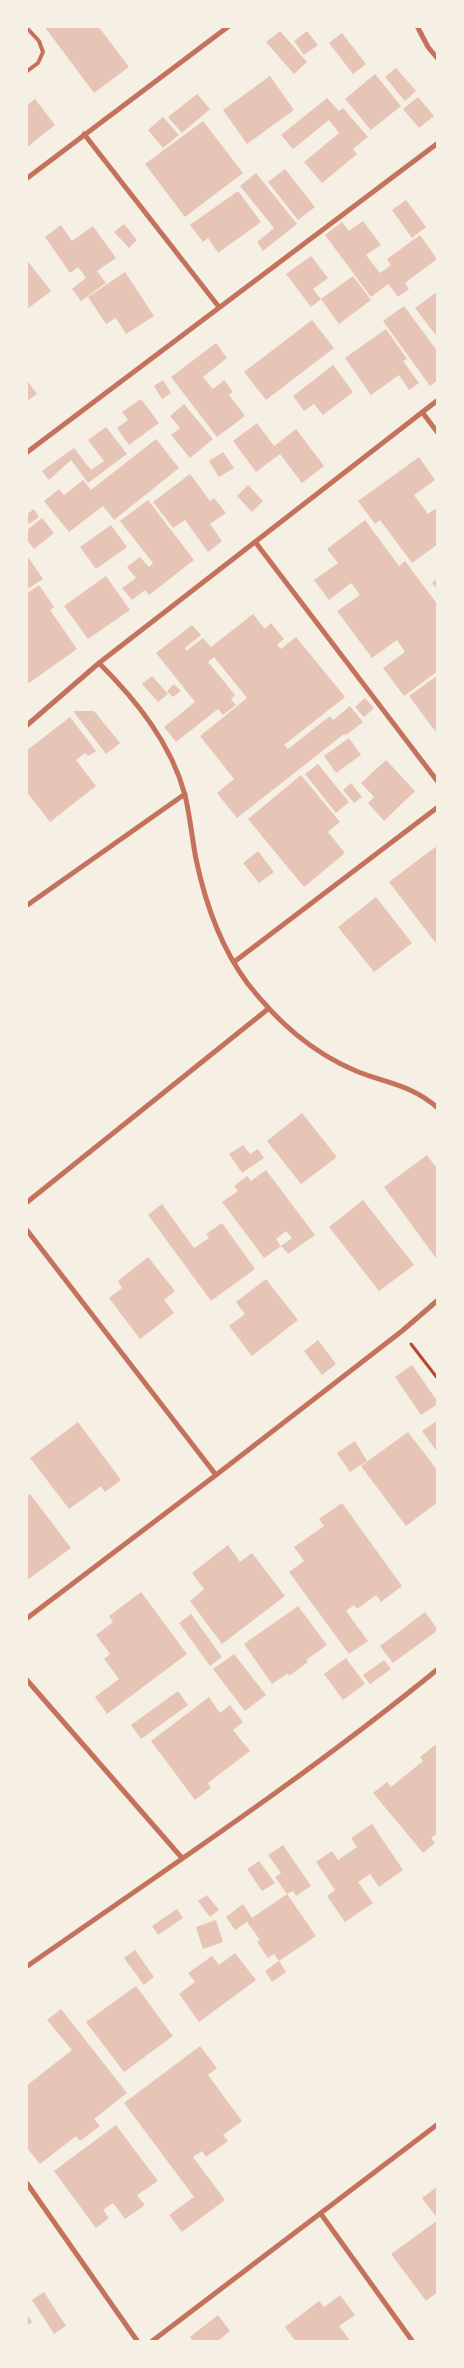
<!DOCTYPE html>
<style>
body{margin:0}
#map{position:relative;width:464px;height:2368px;overflow:hidden;background:#f6efe4;font-family:Spectral,serif}
canvas{display:block}
.frame{position:absolute;inset:0;border:28px solid #f6efe4;pointer-events:none}
</style>
<div id="map">
<canvas width="464" height="2368"></canvas>
<div class="frame"></div>
</div>
<script>
const ctx = document.querySelector('canvas').getContext('2d');
ctx.lineJoin = 'round';
function fillPath(path, color) { ctx.fillStyle = color; ctx.fill(path, 'evenodd'); }
function trace(path, color, width, dash) { ctx.strokeStyle = color; ctx.lineWidth = width; ctx.lineCap = dash ? 'butt' : 'round'; ctx.setLineDash(dash || []); ctx.stroke(path); }
fillPath(new Path2D(`
 M44,26H98L129,67L94,93Z
 M280,31L307,62L294,74L266,42Z
 M307,31L318,45L304,55L294,41Z
 M342,33L366,64L353,74L329,43Z
 M396,68L416,91L405,101L385,77Z
 M375,74L401,106L371,130L345,99Z
 M270,76L294,110L247,144L223,110Z
 M197,94L210,109L182,133L168,117Z
 M418,97L434,116L419,128L403,109Z
 M327,98L339,111L343,108L368,137L353,149L357,154L322,183L304,162L339,133L329,120L293,149L281,135Z
 M35,99L55,125L26,148V106Z
 M163,117L179,135L163,148L148,130Z
 M203,121L243,173L185,217L145,164Z
 M285,169L315,207L298,220L268,182Z
 M256,173L297,224L263,251L257,242L274,228L240,186Z
 M238,191L261,222L218,253L208,238L203,242L190,225Z
 M406,200L426,227L412,238L392,210Z
 M363,221L381,245L366,255L380,273L391,265L387,259L420,235L437,259L405,283L409,289L398,297L388,284L371,297L325,235L342,222L349,231Z
 M124,224L137,240L129,248L114,232Z
 M61,225L72,241L93,226L116,258L97,271L106,283L81,301L72,289L86,278L78,267L70,273L45,237Z
 M311,256L328,278L313,289L321,299L353,276L371,300L339,324L321,299L311,307L286,274Z
 M26,259L51,291L26,310Z
 M125,272L154,316L126,334L116,318L106,324L88,297Z
 M438,291V338L415,308Z
 M404,306L438,352V380L430,386L383,321Z
 M312,320L334,348L266,400L244,372Z
 M386,329L407,359L403,361L419,383L409,390L399,375L371,395L345,358Z
 M216,343L227,358L203,377L213,389L224,380L233,392L229,395L245,416L217,437L171,377Z
 M333,365L353,392L323,415L314,404L304,411L293,396Z
 M26,379L37,394L26,402Z
 M163,380L171,393L162,399L154,386Z
 M141,399L159,423L129,445L117,428L128,420L122,412Z
 M184,404L213,439L190,458L171,435L180,428L170,416Z
 M257,423L274,446L296,429L324,466L302,483L280,454L256,472L233,441Z
 M106,427L127,454L88,483L71,460L49,480L42,471L74,448L91,470L104,461L88,440Z
 M156,439L179,468L114,520L103,506L69,532L44,501L59,489L64,495L83,480L91,490Z
 M223,452L234,468L219,477L209,461Z
 M419,457L435,480L414,495L428,514L438,507V544L412,563L380,520L375,524L358,501Z
 M190,474L210,501L214,498L226,513L210,524L222,541L208,552L185,520L173,528L153,502Z
 M248,485L263,501L252,512L237,496Z
 M148,500L194,560L149,595L145,590L132,600L122,588L136,578L127,567L140,557L149,567L153,563L120,521Z
 M34,509L39,517L26,526V515Z
 M42,518L54,533L34,549L26,539V531Z
 M365,520L399,566L405,561L438,605V671L404,696L383,668L405,652L397,640L372,658L337,611L360,595L351,583L329,600L314,580L338,563L327,549Z
 M111,525L127,547L96,569L80,547Z
 M28,557L43,579L26,590V558Z
 M106,576L130,610L88,639L64,606Z
 M438,578V591L432,583Z
 M39,585L54,607L50,610L77,649L26,685V594Z
 M253,614L265,629L271,623L284,639L277,645L281,649L296,637L345,697L284,745L288,749L330,716L333,720L350,706L363,722L346,735L344,734L237,818L217,793L234,779L200,736L247,698L214,657L208,662L235,695L231,699L236,705L223,715L218,709L176,742L164,727L195,702L156,653L192,625L201,635L185,648L186,651L203,638L211,647Z
 M438,675V735L409,696Z
 M152,676L168,694L158,702L142,684Z
 M174,684L181,691L173,697L167,691Z
 M365,698L374,708L364,717L355,707Z
 M73,711H94L120,743L106,754Z
 M70,717L96,751L88,756L85,753L76,760L96,786L50,822L26,791V751Z
 M349,738L361,755L336,773L324,756Z
 M386,760L415,791L384,821L368,803L374,797L361,783Z
 M318,764L349,802L336,813L305,774Z
 M301,775L340,822L328,832L345,853L304,887L248,819Z
 M351,783L362,797L354,803L343,790Z
 M438,845V897L435,899L438,903V946L389,882Z
 M258,851L274,872L259,883L243,863Z
 M376,897L412,943L374,972L338,927Z
 M302,1113L337,1157L301,1184L267,1141Z
 M243,1145L250,1154L258,1149L264,1158L242,1173L229,1154Z
 M427,1155L438,1170V1261L384,1187Z
 M266,1170L315,1235L288,1254L281,1246L292,1238L286,1231L276,1239L281,1246L264,1258L222,1202L238,1191L234,1186L247,1176L251,1181Z
 M363,1200L414,1265L379,1291L329,1227Z
 M162,1204L194,1248L209,1238L206,1234L222,1223L255,1269L211,1301L148,1215Z
 M148,1257L175,1291L164,1300L174,1313L140,1339L109,1298L122,1288L118,1281Z
 M266,1279L298,1320L252,1356L229,1326L245,1314L236,1302Z
 M318,1340L336,1364L322,1375L304,1351Z
 M412,1365L438,1402V1404L421,1415L395,1377Z
 M438,1420V1453L422,1431Z
 M78,1422L121,1480L105,1492L101,1486L69,1509L30,1458Z
 M408,1432L438,1471V1502L406,1526L361,1466Z
 M355,1441L367,1461L350,1472L337,1453Z
 M30,1494L71,1548L26,1581V1497Z
 M342,1503L402,1586L381,1602L376,1595L357,1609L354,1605L346,1611L368,1641L349,1654L289,1572L304,1561L294,1547L324,1526L319,1519Z
 M228,1545L240,1562L252,1553L285,1596L222,1644L190,1601L204,1589L192,1573Z
 M141,1592L187,1654L107,1714L95,1697L119,1679L104,1659L110,1654L96,1635L113,1622L109,1616Z
 M298,1606L327,1645L306,1660L308,1662L289,1676L288,1673L272,1684L244,1644Z
 M425,1612L438,1630L393,1663L380,1646Z
 M191,1614L222,1657L210,1666L179,1623Z
 M234,1654L266,1695L245,1711L213,1669Z
 M346,1658L365,1684L343,1700L324,1674Z
 M384,1660L391,1669L370,1684L363,1675Z
 M178,1691L188,1705L141,1739L131,1725Z
 M209,1697L220,1713L230,1705L243,1722L233,1730L250,1751L208,1783L211,1788L195,1800L151,1741Z
 M435,1745L438,1748V1833L431,1838L435,1843L423,1853L373,1793L387,1782L391,1787L423,1761L420,1757Z
 M372,1824L403,1870L379,1887L370,1874L358,1882L373,1903L345,1922L327,1896L335,1890L316,1862L332,1851L338,1860L357,1847L351,1838Z
 M283,1845L311,1886L296,1896L293,1891L287,1894L275,1877L281,1873L268,1855Z
 M259,1861L275,1883L262,1891L247,1869Z
 M287,1894L316,1936L279,1961L274,1954L268,1958L257,1942L260,1940L247,1922L235,1930L226,1917L243,1904L252,1918Z
 M207,1895L219,1910L210,1917L198,1901Z
 M177,1909L183,1918L158,1935L152,1926Z
 M216,1920L223,1942L203,1949L196,1927Z
 M135,1950L154,1977L144,1985L124,1958Z
 M235,1953L256,1980L199,2022L179,1994L195,1982L188,1973L212,1956L219,1965Z
 M279,1961L286,1972L272,1982L265,1971Z
 M136,1986L173,2036L124,2072L86,2022Z
 M61,2009L127,2093L94,2119L100,2126L80,2141L76,2136L40,2164L26,2147V2086L72,2050L47,2020Z
 M200,2046L217,2068L208,2075L242,2121L223,2135L228,2141L206,2157L202,2151L193,2157L225,2200L182,2232L169,2215L194,2197L124,2103Z
 M116,2125L158,2181L137,2195L145,2205L125,2219L113,2203L103,2210L109,2218L96,2228L54,2171Z
 M438,2186V2219L422,2198Z
 M438,2220V2292L426,2301L391,2254Z
 M44,2292L66,2326L54,2334L32,2300Z
 M340,2295L355,2315L339,2326L351,2342H296L285,2327L319,2301L324,2307Z
 M26,2312L32,2322L26,2326Z
 M218,2315L230,2331L219,2340L220,2342H194L190,2337Z`), '#e6c5b7');
trace(new Path2D(`
 M411,1344L438,1379`), '#b5482f', 3);
trace(new Path2D(`
 M26,27L39,41L43,52L38,63L26,72`), '#c5725c', 4);
trace(new Path2D(`
 M417,26L428,47L438,59
 M84,134L219,307
 M26,179L229,26
 M422,412L438,433
 M26,453L438,143
 M256,543L438,782
 M99,663C136,700 171,743 185,795C190,816 192,838 196,859C205,902 221,948 248,984C278,1022 311,1052 356,1071C388,1084 410,1084 438,1108
 M26,726L99,663L438,400
 M26,906L185,794
 M234,962L438,807
 M26,1203L268,1009
 M26,1229L216,1475
 M26,1619L216,1475L402,1331L438,1300
 M26,1679L182,1858
 M26,1967C165,1870 307,1776 438,1669
 M26,2182L138,2342
 M321,2214L413,2342
 M151,2342L438,2124`), '#c5725c', 5);
</script>
